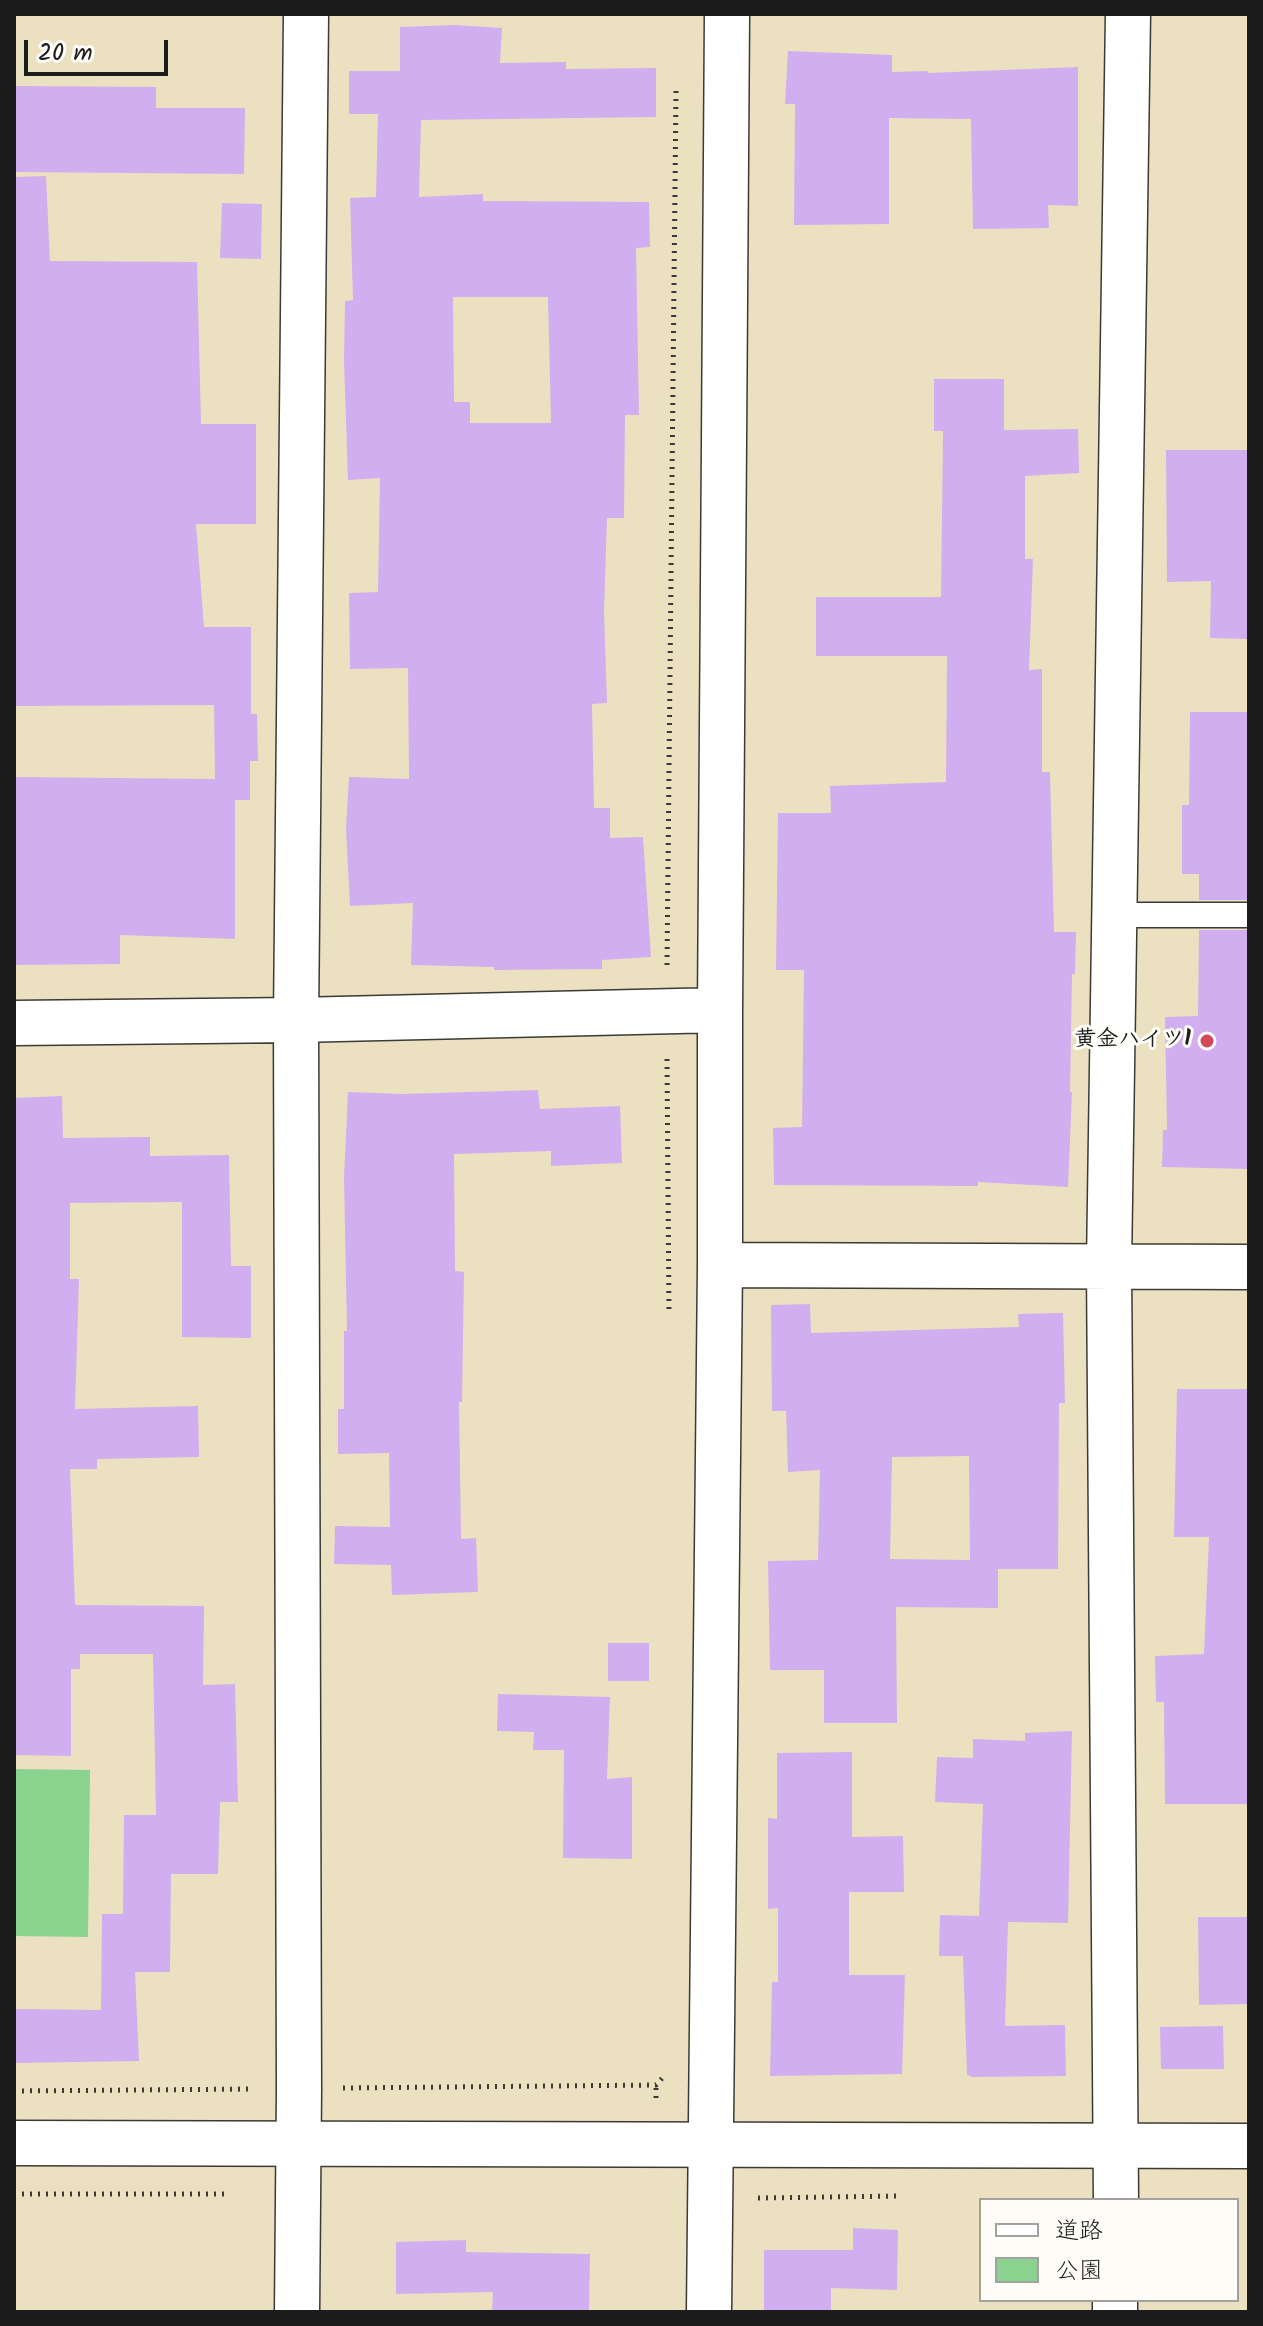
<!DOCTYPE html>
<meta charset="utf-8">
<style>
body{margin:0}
#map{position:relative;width:1263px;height:2326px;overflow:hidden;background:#ebe1c0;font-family:Kalam,"Klee One",sans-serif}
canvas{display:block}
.frame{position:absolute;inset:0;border:16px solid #1c1c1c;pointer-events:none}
.legend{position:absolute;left:979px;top:2198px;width:260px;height:104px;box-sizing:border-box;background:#fdfcf7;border:2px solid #a3a29f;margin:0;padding:10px 14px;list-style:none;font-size:24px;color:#1c1c1c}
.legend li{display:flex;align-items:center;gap:16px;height:40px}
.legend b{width:40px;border:2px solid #a3a29f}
.scale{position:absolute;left:24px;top:40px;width:144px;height:36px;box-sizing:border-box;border:4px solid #1c1c1c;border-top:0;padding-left:10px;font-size:24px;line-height:28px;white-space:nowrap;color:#1c1c1c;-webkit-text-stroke:6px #fdfcf7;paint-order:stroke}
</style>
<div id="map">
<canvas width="1263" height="2326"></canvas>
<div class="frame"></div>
<ul class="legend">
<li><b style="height:10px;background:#fff"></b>道路</li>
<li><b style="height:22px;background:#8ad38e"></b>公園</li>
</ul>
<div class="scale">20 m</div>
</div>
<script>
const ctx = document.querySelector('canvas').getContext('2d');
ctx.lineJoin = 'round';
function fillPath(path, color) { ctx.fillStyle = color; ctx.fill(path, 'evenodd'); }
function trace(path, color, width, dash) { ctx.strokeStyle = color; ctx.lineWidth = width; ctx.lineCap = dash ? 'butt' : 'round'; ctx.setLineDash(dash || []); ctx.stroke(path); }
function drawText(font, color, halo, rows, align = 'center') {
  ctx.font = font + ' Kalam,"Klee One",sans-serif'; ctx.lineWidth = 6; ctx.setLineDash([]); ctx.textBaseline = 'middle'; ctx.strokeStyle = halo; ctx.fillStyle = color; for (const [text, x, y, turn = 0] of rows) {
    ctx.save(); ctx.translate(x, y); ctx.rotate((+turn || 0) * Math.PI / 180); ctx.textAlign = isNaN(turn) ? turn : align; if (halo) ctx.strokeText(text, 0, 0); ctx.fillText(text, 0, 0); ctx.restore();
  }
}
fillPath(new Path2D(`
 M14,1769L90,1770L88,1937L14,1936Z`), '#8ad38e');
fillPath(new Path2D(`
 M455,25L502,28L500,63L566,62V69L656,68V117L421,120L419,197L483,194V201L649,202L650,247L636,248L639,415H625L624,518H607L604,611L607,703L592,704L594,808H610V838L643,837L651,957L602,960V969L494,970V967L411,965L413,903L350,906L346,828L349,777L409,779L408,668L350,669L349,593L378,592L380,478L348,480L344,361L345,301L353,300L350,198L376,197L378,114H349V71H400V27ZM453,297H548L551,423H470V402H454Z
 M788,51L892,55V72L928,71V73L1078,67V206L1048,205L1049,228L973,229L971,119L889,118V224L794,225L795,104H785Z
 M14,86L156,87V108H245L244,174L14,172Z
 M46,176L50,261L197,262L201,424H256V524H196L204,627H251V714H257L258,761H250V800H235V939L120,935V964L14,965V777L215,779L214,705L14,706V177Z
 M222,203L262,204L261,259L220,258Z
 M934,379H1004V430L1078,429L1079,473L1025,476V559H1033L1029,670L1042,669V772H1050L1054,932H1076L1075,974H1072L1070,1092H1072L1068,1187L978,1182V1186L774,1185L773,1128L802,1127L804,970H776L778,813H831L830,786L946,782L947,656H816V597H941L943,431H934Z
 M1166,450H1249V639L1210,638L1211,581L1167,582Z
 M1190,712H1249V900H1199V874H1182V805H1189Z
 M1199,930H1249V1169L1162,1167L1163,1130H1167L1165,1017L1198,1016Z
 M538,1090L540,1109L620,1106L622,1163L551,1166V1151L454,1154L455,1271L464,1272L462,1402H459L461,1539L476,1538L478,1592L392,1595L391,1565L334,1564L335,1526L390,1527L389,1453L338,1454V1409H344V1331H347L344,1178L348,1092L402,1094Z
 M62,1096L63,1138L150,1137V1156L229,1155L231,1266H251V1338L182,1337V1202L70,1203V1279H79L75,1409L198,1406L199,1457L97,1459V1469H70L75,1605L204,1606L203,1685L235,1684L238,1802H220L218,1874H171L170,1972H135L139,2061L14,2063V2009L101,2010L102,1914H123L124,1815H156L153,1654H80V1669H71V1756L14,1755V1098Z
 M810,1304L811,1333L1019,1327L1018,1314L1063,1313L1065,1403H1059L1058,1569H998V1608L896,1607L897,1723H824V1670H770L768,1561L818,1560L820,1470L788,1472L786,1411H772L771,1305ZM969,1456L970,1560L890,1559L892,1457Z
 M1177,1389H1249V1804H1165L1164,1702H1156L1155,1656L1204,1654L1209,1537H1174Z
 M608,1643H649V1681H608Z
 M498,1694L610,1697L607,1779L632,1777V1859L563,1858L564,1750H533L534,1732L497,1731Z
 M1072,1731L1068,1923L1008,1922L1005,2026L1065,2025L1066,2076L972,2077L967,2075L963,1956H939L940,1915L979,1916L983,1804L935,1802L937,1757L973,1758V1739L1025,1741V1733Z
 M852,1752V1837L903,1836L904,1892H849V1975H905L902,2074L770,2076L772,1982H778V1908L768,1909V1818L777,1819V1753Z
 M1198,1917H1249V2004L1199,2005Z
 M1223,2026L1224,2069H1161L1160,2027Z
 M853,2228L898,2230L897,2290L831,2288V2312H764V2250H853Z
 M466,2240V2252L590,2254L589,2312H492L493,2292L396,2294V2242Z`), '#d1aeef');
const service = new Path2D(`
 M1115,915H1249`);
const minor = new Path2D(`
 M14,1023L296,1020L720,1010
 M720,1265L1249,1267
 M1116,2200L1109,1265L1128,14
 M297,2312L299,2089L296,1020L306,14
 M709,2312L720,1265V1010L727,14
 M1115,2312V2300`);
const tertiary = new Path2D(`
 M14,2143L1249,2146`);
trace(service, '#3b3a35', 27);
trace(minor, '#3b3a35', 47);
trace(tertiary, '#3b3a35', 47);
trace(new Path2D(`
 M667,965L676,91
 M667,1059L669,1313
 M343,2088L656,2085L665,2075
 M14,2091L253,2089
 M656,2098V2085
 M14,2194H229
 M758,2198L900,2196`), '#3b3a35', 5, [2, 6]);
trace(service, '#fff', 24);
trace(minor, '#fff', 44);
trace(tertiary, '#fff', 44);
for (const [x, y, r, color] of [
 [1207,1041,8,"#d1495b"]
]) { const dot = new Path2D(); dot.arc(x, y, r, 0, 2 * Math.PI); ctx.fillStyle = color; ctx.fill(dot); trace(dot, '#fdfcf7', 3); }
drawText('bold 22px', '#1c1c1c', '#fdfcf7', [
 ["黄金ハイツ1",1191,1041]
], 'right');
</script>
